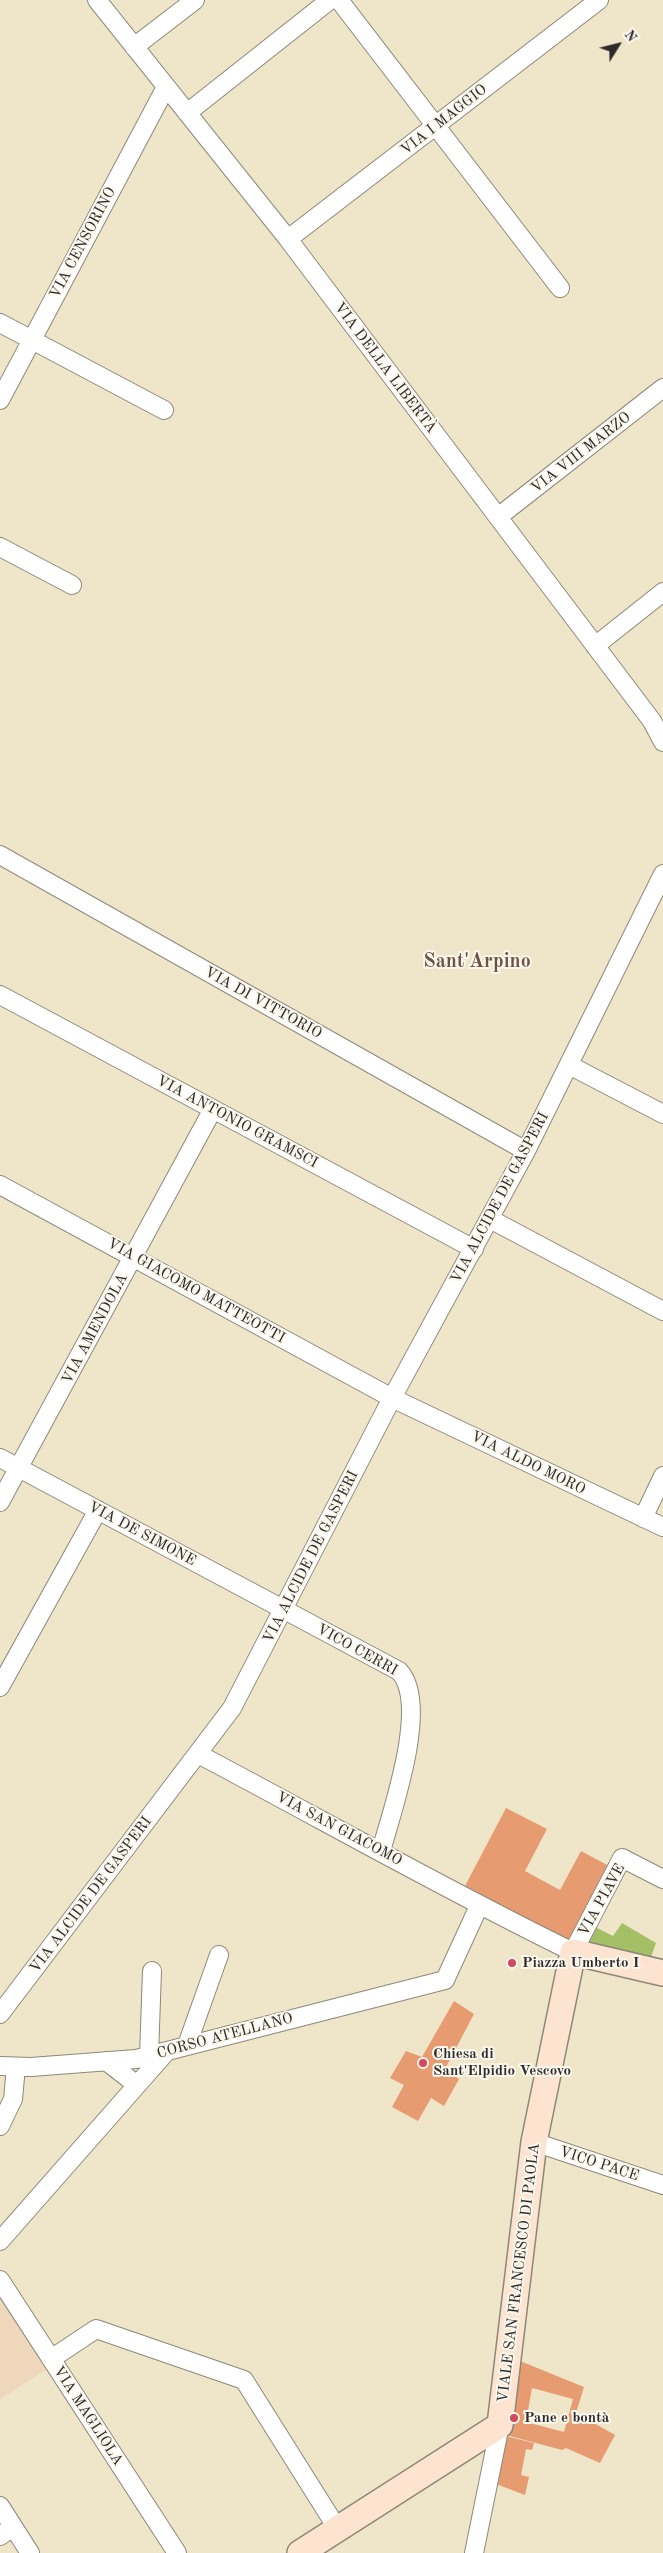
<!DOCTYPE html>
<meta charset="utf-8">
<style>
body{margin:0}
#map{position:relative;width:663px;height:2553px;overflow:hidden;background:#efe5c9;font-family:"Old Standard TT",serif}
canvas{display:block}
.north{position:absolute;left:593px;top:20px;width:50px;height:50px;-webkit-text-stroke:4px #fbf7ec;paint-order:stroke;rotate:54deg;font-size:14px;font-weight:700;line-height:20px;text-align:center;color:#2b2b2b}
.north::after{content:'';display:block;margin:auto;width:18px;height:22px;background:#2b2b2b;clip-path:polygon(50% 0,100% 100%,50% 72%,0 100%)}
</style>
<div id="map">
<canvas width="663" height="2553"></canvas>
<div class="north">N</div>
</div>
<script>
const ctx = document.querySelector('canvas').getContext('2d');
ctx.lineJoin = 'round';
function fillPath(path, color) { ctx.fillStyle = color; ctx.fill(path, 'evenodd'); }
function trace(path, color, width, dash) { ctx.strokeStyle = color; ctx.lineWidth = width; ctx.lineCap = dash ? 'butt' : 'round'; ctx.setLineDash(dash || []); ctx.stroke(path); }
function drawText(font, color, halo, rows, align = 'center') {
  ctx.font = font + ' "Old Standard TT",serif'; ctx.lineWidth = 4; ctx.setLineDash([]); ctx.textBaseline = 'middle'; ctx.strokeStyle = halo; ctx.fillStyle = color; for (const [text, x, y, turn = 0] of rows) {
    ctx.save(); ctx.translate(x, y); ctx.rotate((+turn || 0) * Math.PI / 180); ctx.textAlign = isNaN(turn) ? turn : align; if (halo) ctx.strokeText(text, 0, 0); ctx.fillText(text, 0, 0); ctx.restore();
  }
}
fillPath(new Path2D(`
 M0,2295L46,2370L0,2399Z`), '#eed7bb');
fillPath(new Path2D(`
 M622,1923L656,1943L647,1968L580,1952L593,1926L613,1936Z`), '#a4c067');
fillPath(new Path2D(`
 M506,1808L547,1829L525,1871L560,1890L581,1851L611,1867L571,1943L465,1886Z
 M454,2001L474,2014L445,2069L459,2079L444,2106L431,2098L418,2121L392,2107L404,2085L390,2078L406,2051L422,2057Z
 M520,2361L584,2387L576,2413L615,2435L600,2463L566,2448L562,2450L506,2435ZM532,2388L573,2399L564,2432L526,2422Z
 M505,2436L534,2443L532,2450L526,2449L521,2475L529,2477L525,2495L496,2484Z`), '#e79b71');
const street = new Path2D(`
 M97,0L288,239L652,721L663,742
 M339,0L560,288
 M134,47L195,0
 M187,113L330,0
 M288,239L599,0
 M0,323L164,410
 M0,400L166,87
 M498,517L663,388
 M0,547L72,585
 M595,646L663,592
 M0,855L526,1151
 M0,995L474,1249
 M569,1065L663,1114
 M0,1185L392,1398L663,1527
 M490,1219L663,1311
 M0,1458L399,1671C430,1703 392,1811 381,1851
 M0,1502L213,1109
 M643,1518L663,1476
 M0,1687L98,1510
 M198,1754C323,1820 446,1890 573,1952L622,1858L663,1879
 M0,2014L232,1708L392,1398L526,1151L663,874
 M187,2045L219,1955
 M149,2056L152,1971
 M106,2061L137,2085
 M0,2066L31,2067L136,2059L445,1980L479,1906
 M0,2126L13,2099L16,2067
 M534,2142L663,2185
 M0,2241L167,2051
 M0,2280L177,2553
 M51,2359L96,2329L244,2380L337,2528
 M0,2506L30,2553
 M0,2536L13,2527
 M474,2553L500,2425`);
const secondary = new Path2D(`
 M300,2553L500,2425L534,2142L573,1952L663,1973`);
trace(street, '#8d887a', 20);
trace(secondary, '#8d887a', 28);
trace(street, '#fff', 18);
trace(secondary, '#fde4d0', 25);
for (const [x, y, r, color] of [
 [512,1963,5,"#d1495b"],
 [423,2063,5,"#d1495b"],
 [514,2418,5,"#d1495b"]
]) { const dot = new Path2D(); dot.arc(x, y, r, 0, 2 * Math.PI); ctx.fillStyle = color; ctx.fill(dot); trace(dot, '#fbf7ec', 2); }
drawText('15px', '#2b2b2b', '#fbf7ec', [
 ["VIA I MAGGIO",444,120,-38],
 ["VIA CENSORINO",83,243,-62],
 ["VIA DELLA LIBERTÀ",385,368,53],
 ["VIA VIII MARZO",581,453,-38],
 ["VIA DI VITTORIO",263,1003,29],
 ["VIA ANTONIO GRAMSCI",237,1122,28],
 ["VIA ALCIDE DE GASPERI",500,1198,-62],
 ["VIA GIACOMO MATTEOTTI",196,1291,29],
 ["VIA AMENDOLA",95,1329,-62],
 ["VIA ALDO MORO",528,1463,26],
 ["VIA DE SIMONE",142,1534,28],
 ["VIA ALCIDE DE GASPERI",311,1557,-63],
 ["VICO CERRI",357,1650,29],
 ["VIA SAN GIACOMO",339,1829,28],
 ["VIA ALCIDE DE GASPERI",91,1895,-53],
 ["VIA PIAVE",602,1900,-61],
 ["CORSO ATELLANO",225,2036,-15],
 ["VICO PACE",599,2164,18],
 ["VIALE SAN FRANCESCO DI PAOLA",519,2273,-83],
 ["VIA MAGLIOLA",88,2416,57]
]);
drawText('bold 15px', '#2b2b2b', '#fbf7ec', [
 ["Piazza Umberto I",522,1963],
 ["Chiesa di",433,2054],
 ["Sant'Elpidio Vescovo",433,2071],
 ["Pane e bontà",524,2418]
], 'left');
drawText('bold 20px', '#6d5244', '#fbf7ec', [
 ["Sant'Arpino",477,962]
]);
</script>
